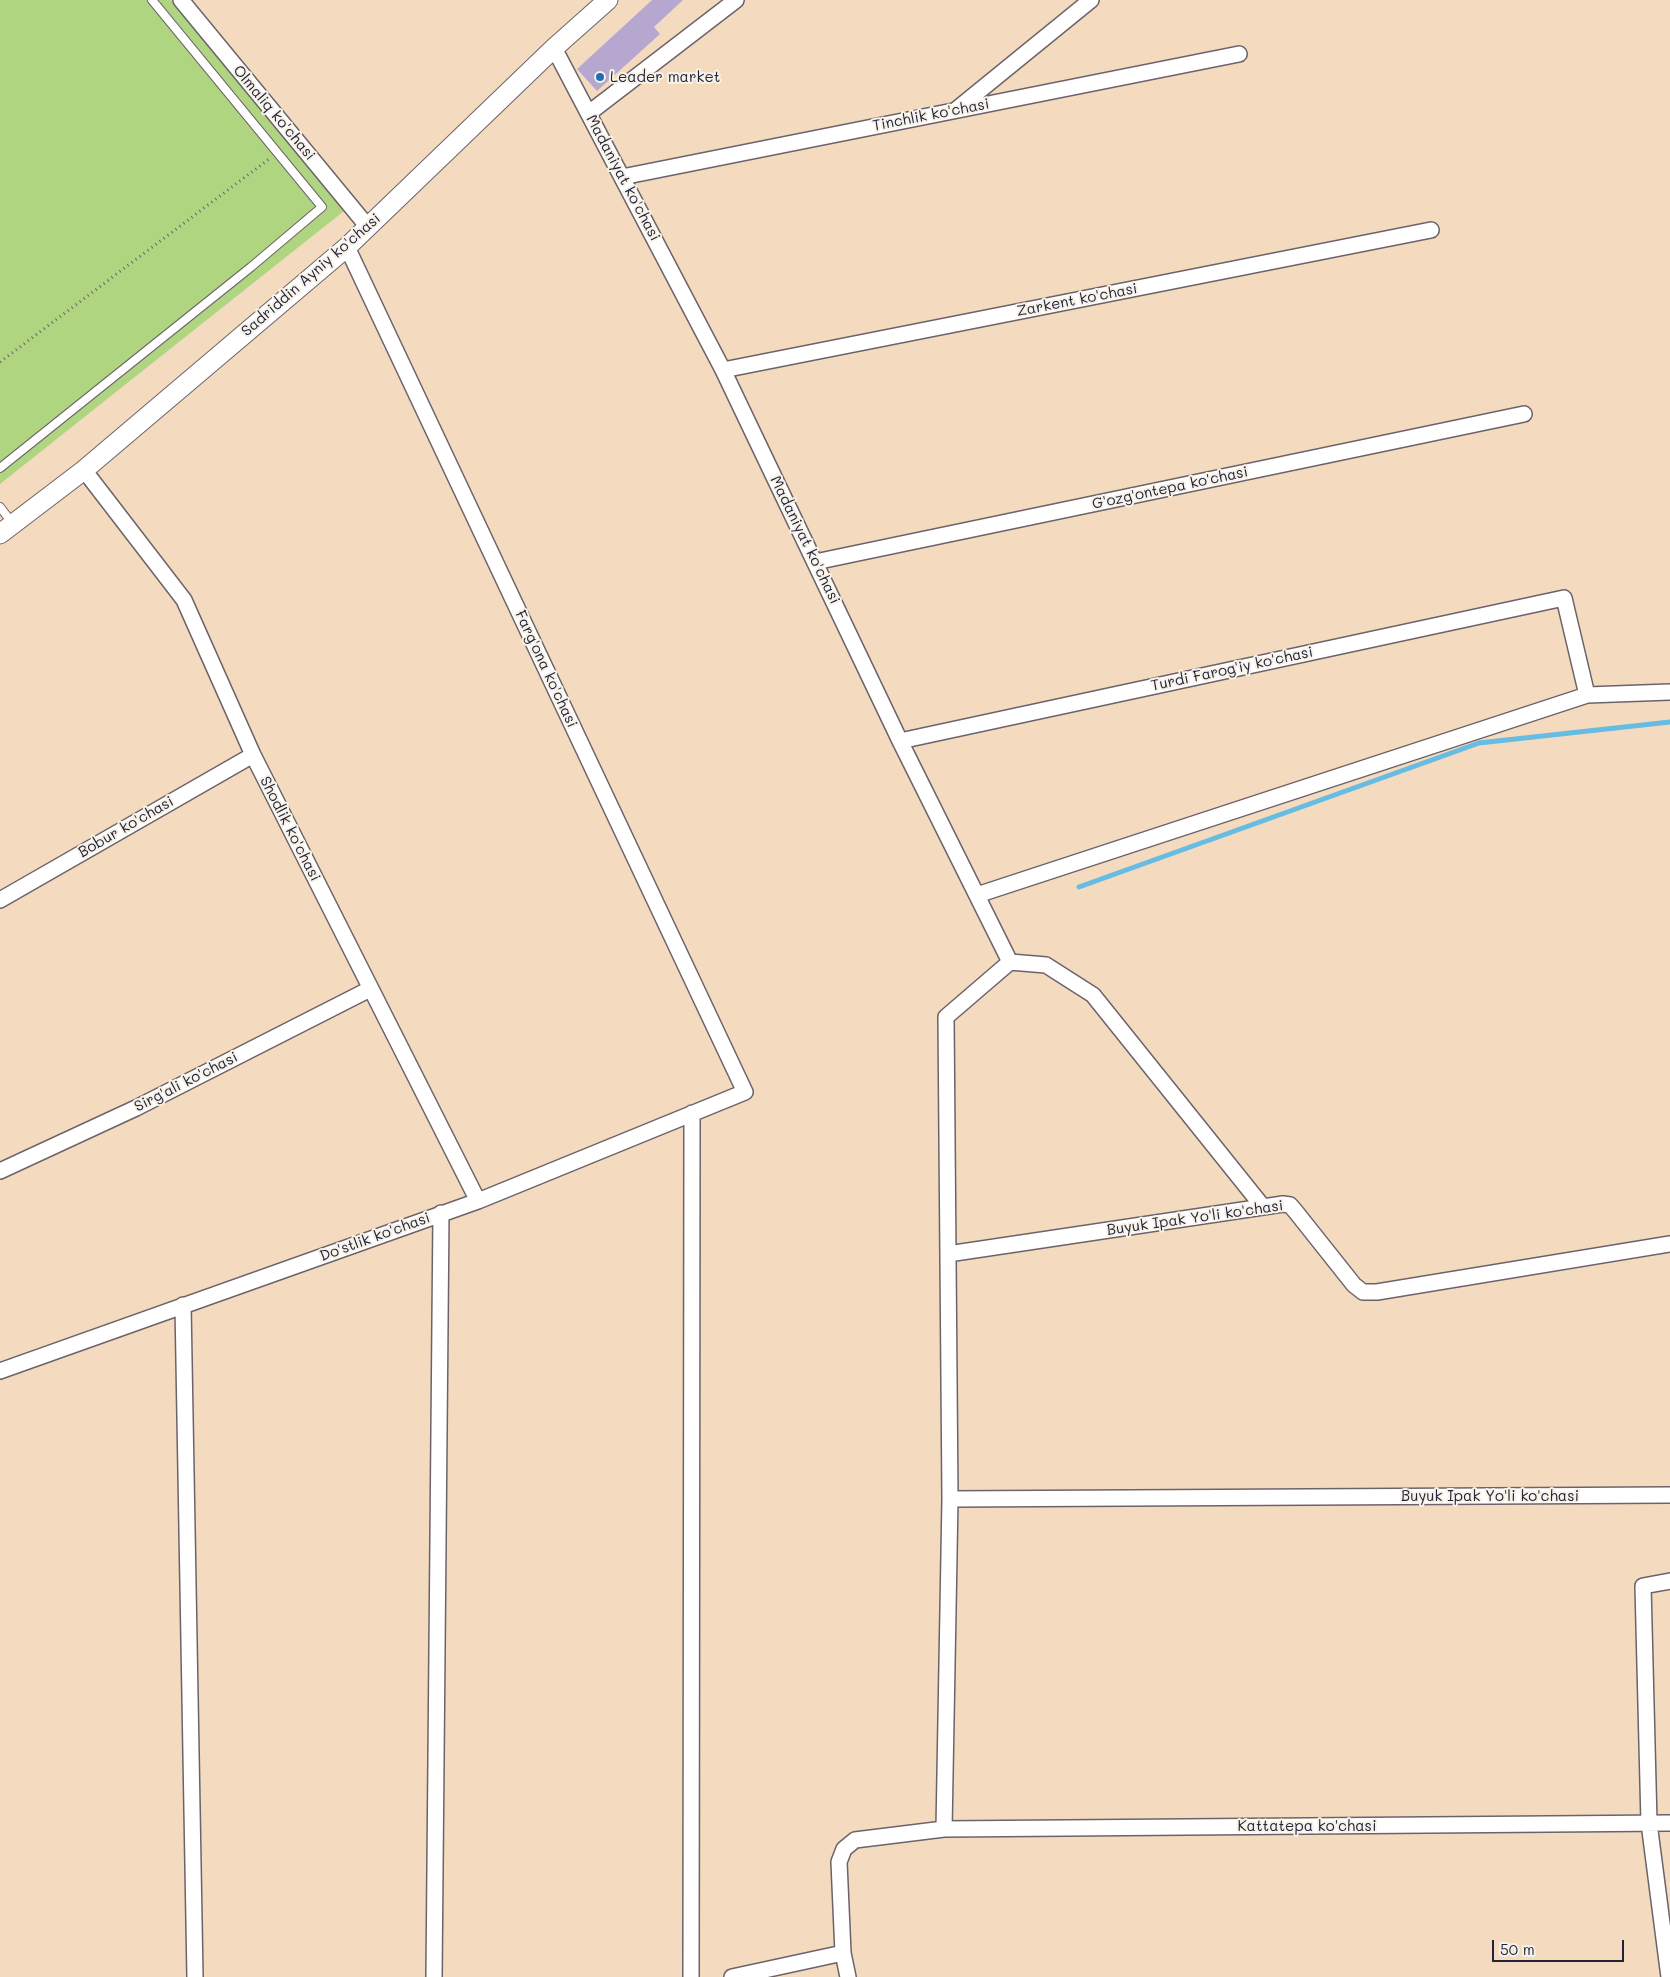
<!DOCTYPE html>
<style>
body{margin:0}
#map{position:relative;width:1670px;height:1977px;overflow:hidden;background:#f4dbbf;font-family:Mali,sans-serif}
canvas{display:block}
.scale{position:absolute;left:1492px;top:1940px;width:132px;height:22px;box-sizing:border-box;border:2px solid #22223b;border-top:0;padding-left:6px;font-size:15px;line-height:18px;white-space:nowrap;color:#22223b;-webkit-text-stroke:4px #f7f3e8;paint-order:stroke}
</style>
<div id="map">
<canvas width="1670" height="1977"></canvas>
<div class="scale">50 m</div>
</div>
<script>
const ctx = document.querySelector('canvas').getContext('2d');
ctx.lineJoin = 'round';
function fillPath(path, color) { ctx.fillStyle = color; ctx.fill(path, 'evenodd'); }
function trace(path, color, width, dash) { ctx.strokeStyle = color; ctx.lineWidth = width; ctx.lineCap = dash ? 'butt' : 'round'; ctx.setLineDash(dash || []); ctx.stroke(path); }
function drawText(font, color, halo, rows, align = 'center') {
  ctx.font = font + ' Mali,sans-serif'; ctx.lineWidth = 4; ctx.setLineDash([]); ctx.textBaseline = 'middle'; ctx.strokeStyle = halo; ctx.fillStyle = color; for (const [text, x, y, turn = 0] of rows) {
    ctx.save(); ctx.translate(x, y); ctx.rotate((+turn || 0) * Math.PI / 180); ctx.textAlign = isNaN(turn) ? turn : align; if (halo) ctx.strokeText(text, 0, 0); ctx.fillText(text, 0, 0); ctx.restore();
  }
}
fillPath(new Path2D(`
 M0,0H171L344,211L0,484Z`), '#afd580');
trace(new Path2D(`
 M1079,887L1479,743L1670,722`), '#66bce2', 5);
fillPath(new Path2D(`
 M652,0H683L654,27L660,34L597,91L577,69Z`), '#b6a7d1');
const service = new Path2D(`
 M0,468L251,267L322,207L152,0
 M0,507L13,524`);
const minor = new Path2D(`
 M181,0L368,227
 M554,48L723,370L900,741L1010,962L946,1017L950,1499L944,1829L855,1840L844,1849L839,1862L843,1953L848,1977
 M957,109L1091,0
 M589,113L736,0
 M622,177L1239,54
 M723,370L1431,230
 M84,470L184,600L253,755L478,1201
 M815,562L1524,414
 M1587,695L1670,692
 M900,741L1564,598L1587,695L977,895
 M0,900L253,755
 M1010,962L1046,965L1093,995L1263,1207
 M0,1171L136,1108L370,989
 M948,1254L1283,1204L1290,1205L1296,1212L1354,1285L1363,1292H1377L1670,1244
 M183,1305L195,1977
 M0,1371L478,1201L745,1092L347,247
 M950,1499L1670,1495
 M944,1829L1670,1823
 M434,1977L441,1213
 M691,1977L692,1113
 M732,1977L843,1953
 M1669,1977L1649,1823L1643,1586L1670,1581`);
const tertiary = new Path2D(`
 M0,534L84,470L347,247L554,48L608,0`);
trace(service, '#6c6369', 10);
trace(minor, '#6c6369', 18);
trace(tertiary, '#6c6369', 21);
trace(new Path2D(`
 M0,362L269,159`), '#6c6369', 3, [1, 4]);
trace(service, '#fff', 8);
trace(minor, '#fff', 15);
trace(tertiary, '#fff', 19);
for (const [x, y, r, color] of [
 [600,77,5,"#1f6fb2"]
]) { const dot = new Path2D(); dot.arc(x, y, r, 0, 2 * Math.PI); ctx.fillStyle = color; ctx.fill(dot); trace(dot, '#f7f3e8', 2); }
drawText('15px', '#22223b', '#f7f3e8', [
 ["Leader market",610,77]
], 'left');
drawText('15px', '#22223b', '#f7f3e8', [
 ["Olmaliq ko'chasi",274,113,50],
 ["Tinchlik ko'chasi",931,115,-11],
 ["Madaniyat ko'chasi",623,178,62],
 ["Sadriddin Ayniy ko'chasi",311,275,-41],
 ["Zarkent ko'chasi",1077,300,-11],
 ["G'ozg'ontepa ko'chasi",1170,488,-12],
 ["Madaniyat ko'chasi",805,540,64],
 ["Farg'ona ko'chasi",546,669,65],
 ["Turdi Farog'iy ko'chasi",1232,669,-12],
 ["Bobur ko'chasi",126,827,-30],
 ["Shodlik ko'chasi",290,829,63],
 ["Sirg'ali ko'chasi",186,1082,-27],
 ["Buyuk Ipak Yo'li ko'chasi",1195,1218,-8],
 ["Do'stlik ko'chasi",375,1237,-20],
 ["Buyuk Ipak Yo'li ko'chasi",1490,1496],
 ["Kattatepa ko'chasi",1307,1826]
]);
</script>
